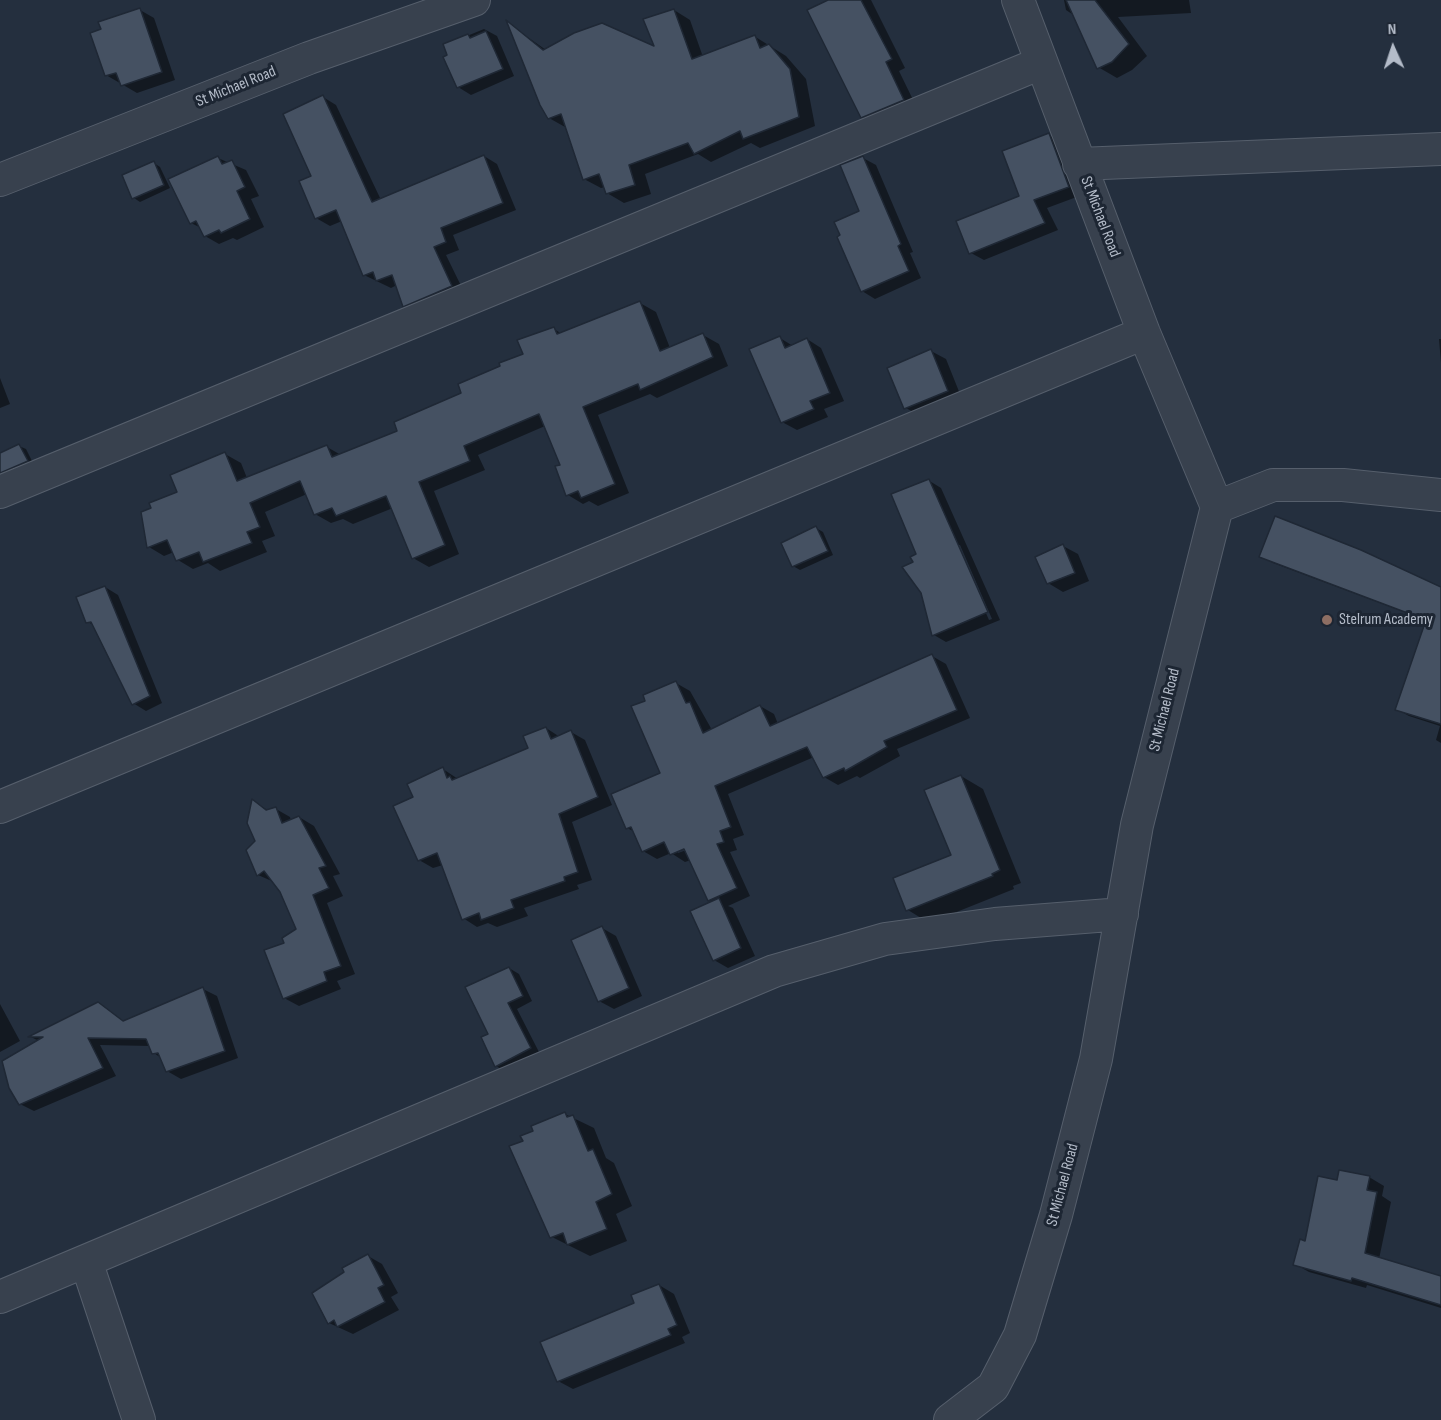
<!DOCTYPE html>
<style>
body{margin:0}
#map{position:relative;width:1441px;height:1420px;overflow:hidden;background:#242f3e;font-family:"Sofia Sans Condensed",sans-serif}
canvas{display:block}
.north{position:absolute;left:1363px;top:18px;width:60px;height:60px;-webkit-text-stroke:4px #1d2633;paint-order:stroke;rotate:357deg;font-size:16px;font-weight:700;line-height:24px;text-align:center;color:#b4bcc9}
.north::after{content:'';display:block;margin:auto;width:21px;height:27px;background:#b4bcc9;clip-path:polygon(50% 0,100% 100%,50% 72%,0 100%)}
</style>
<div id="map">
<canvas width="1441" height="1420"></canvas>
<div class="north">N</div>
</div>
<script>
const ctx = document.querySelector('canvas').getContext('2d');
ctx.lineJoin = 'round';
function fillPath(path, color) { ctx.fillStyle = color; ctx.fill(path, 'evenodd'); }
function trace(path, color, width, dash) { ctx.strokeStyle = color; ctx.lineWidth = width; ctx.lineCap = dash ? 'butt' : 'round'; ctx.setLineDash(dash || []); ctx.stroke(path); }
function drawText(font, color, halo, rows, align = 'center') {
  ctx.font = font + ' "Sofia Sans Condensed",sans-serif'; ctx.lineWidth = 6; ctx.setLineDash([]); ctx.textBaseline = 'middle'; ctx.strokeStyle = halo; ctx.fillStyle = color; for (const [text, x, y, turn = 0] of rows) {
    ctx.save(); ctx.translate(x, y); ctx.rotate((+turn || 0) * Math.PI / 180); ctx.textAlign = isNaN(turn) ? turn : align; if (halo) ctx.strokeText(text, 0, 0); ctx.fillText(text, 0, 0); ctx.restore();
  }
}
fillPath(new Path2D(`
 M831,0H871L905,68L899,71L917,108L877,125L862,117Z
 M1064,0H1189L1191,13L1118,17L1147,56L1132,70L1117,78L1098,67L1075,16L1066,10Z
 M140,10L154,18L175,80L137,93L106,75Z
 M674,10L690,20L703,57L754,36L786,56L806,79L815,126L760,148L751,143L711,162L698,154L645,174L651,194L624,203L607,193L605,187L601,188L584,179L565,127L549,118L509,24L546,50L657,49Z
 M484,29L497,36L514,76L471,95L458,87L445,45Z
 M323,97L336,105L381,200L484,156L497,164L516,210L453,235L459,250L446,255L465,294L417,313L404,305L397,285L391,288L364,275L342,221L330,226L316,218L313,177Z
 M1049,135L1062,143L1082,195L1047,208L1058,230L984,260L971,253L1021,196Z
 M218,158L246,170L259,196L251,199L264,227L237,240L233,238L219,244L205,236L201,228L191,223Z
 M863,158L876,165L913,252L910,253L921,278L875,299L862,291Z
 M154,163L160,167L170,188L140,202L134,198Z
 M640,303L656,312L670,348L703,335L719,344L728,366L657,398L650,394L598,415L629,493L598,506L589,501L583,504L568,495L562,465L545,426L478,455L485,470L434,491L459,554L429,567L413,558L393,508L353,524L343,519L331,523L315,514L307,494L265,512L275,536L262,541L267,552L220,571L208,563L193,569L178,560L174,552L164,556L149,547L179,493L225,454L241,463L247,478L327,447L341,455L399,431L463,394L502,367L525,354L554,329L562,334Z
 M780,338L793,346L807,339L821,348L844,401L824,409L828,417L797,430L782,422Z
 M1439,339H1441V363Z
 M931,351L946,359L962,399L920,416L906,408Z
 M0,378L10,404L0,408Z
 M19,446L26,449L34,465L8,475L0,468V455Z
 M928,480L941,488L1000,620L946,642L934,635L915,563ZM956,545H960L992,619L989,620Z
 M816,528L823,532L833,555L800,570L793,566Z
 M1063,546L1078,554L1089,581L1063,592L1048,583Z
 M1260,556L1441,589V743L1436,740L1440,726L1409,716L1396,709L1428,621L1273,563Z
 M105,587L118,595L162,703L146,711L133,703L95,626L88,622Z
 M932,656L946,664L970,718L897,749L900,756L860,778L857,776L838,785L824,777L814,757L728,794L744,835L733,839L737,850L730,852L750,896L728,906L733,908L755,956L728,968L714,960L713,903L709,900L691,860L685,862L671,853L657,859L643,851L635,832L627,828L662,774L647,701L676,683L690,691L712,730L760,706L774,714L778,724ZM691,845L692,848L678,853V850Z
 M546,728L560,737L571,732L585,740L612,805L572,822L592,880L577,885L579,889L524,908L528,916L497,927L488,923L477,927L463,918L443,865L433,868L419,860L415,798L443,769L458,779L530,748Z
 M961,776L983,789L1021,883L1013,886L1014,889L929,923L908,910L952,856Z
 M253,801L269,811L276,809L290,817L291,821L299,817L314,826L340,874L333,876L343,896L327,903L355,974L337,981L341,989L299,1006L284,998L286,943L293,935L292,932L298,929L281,891L274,882L258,875Z
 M602,928L616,936L642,996L614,1009L599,1001Z
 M509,968L519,974L532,1001L517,1009L540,1054L506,1072L496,1066L490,1035Z
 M203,989L217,996L238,1058L181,1079L167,1071L161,1058L154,1053L151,1046L100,1045L116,1076L34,1111L20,1104L39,1041L31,1037L98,1004L125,1022Z
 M0,1004L20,1041L0,1052Z
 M565,1114L594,1128L606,1158L614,1163L632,1206L616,1214L627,1241L590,1256L552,1237L525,1142L535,1131Z
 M1369,1177L1384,1186L1382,1196L1391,1202L1379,1259L1441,1278V1308L1367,1285L1366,1288L1309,1272L1295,1264L1338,1182Z
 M368,1256L382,1264L398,1293L391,1297L399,1310L353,1334L329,1323Z
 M659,1285L674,1294L690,1333L682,1337L685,1343L573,1389L558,1381L636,1304Z`), '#0007');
const building = new Path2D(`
 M828,0H861L892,59L886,62L904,100L861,118L807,10Z
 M1066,0H1095L1129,44L1112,62L1097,69Z
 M140,8L162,72L121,86L116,73L105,76L90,33L101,29L98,22Z
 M674,9L692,59L755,35L760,48L769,44L790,69L799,117L743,139L740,131L694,154L688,143L629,165L635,185L606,194L599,174L583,180L561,114L548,119L540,105L506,20L543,50L574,33L602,23L654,46L643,19Z
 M486,31L503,69L457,88L443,57L447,55L443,44L468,34L470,38Z
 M323,95L372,202L484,155L503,203L441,228L446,242L434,247L452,286L403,307L392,275L376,281L373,272L363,276L336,210L315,219L299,181L311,176L283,114Z
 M1049,133L1069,187L1034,200L1045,223L969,254L956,221L1019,196L1002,151Z
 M218,156L222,164L232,160L245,187L237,191L250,219L221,233L219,230L204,237L196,221L190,224L168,179Z
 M863,156L901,244L898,246L909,271L861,292L837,237L840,235L834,222L859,211L840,165Z
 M154,161L164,185L132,199L122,175Z
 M640,301L660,351L703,333L713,357L640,390L638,384L583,407L615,484L581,498L578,491L566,496L555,466L560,465L539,414L464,446L470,461L419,482L445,545L412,559L386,496L336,516L332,508L314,515L300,481L250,503L260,527L247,532L252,543L203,562L199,552L176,561L167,540L147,548L141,512L151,508L149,503L177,492L170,475L225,452L237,481L327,445L332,457L397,431L394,422L461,393L458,384L500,366L499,363L523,354L517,340L554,327L557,334Z
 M780,336L785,348L807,338L830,393L810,401L814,409L781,423L749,349Z
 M931,349L948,391L904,409L887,368Z
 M19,444L28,461L0,473V453Z
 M929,479L988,612L932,636L921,593L902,567L913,562L910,557L916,554L891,494Z
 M1275,516L1361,550L1441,587V724L1395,710L1426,620L1259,557Z
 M816,526L828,551L792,567L781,543Z
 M1063,544L1075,573L1047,584L1035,557Z
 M105,586L150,696L132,705L91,622L86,623L76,597Z
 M932,654L957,710L884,741L887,747L845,771L844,768L823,778L807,747L715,786L731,827L720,831L724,842L717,844L737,888L708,901L684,849L670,855L664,842L642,852L631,827L626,829L611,794L660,773L631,706L645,701L643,695L676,681L686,703L690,702L703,733L760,705L770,726Z
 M546,727L551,739L571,730L598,797L559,814L578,872L564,877L565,881L511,900L514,908L481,920L479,913L462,920L437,853L418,861L393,806L413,797L407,784L443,767L447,778L450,776L452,780L528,748L523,736Z
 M961,775L1000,870L992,874L993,876L906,911L893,878L951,855L924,790Z
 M252,799L266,810L276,807L282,823L299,816L326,866L319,868L329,888L313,895L341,966L324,972L327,981L283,999L264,950L284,943L282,938L296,929L280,892L264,871L257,876L246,850L255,841L247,823Z
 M719,898L741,948L713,961L690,911Z
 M602,926L629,988L598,1002L571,940Z
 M509,967L523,996L508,1003L531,1048L495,1067L481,1037L488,1034L465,987Z
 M203,987L225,1051L166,1072L158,1053L152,1054L146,1039L88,1038L103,1068L19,1105L9,1088L2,1061L43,1037H28L98,1002L123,1021Z
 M565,1112L567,1117L573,1115L588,1151L593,1149L612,1194L596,1202L607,1229L567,1245L563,1233L550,1238L509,1146L523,1141L520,1136L533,1131L531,1126Z
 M1339,1170L1370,1176L1367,1190L1377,1192L1365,1253L1441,1276V1305L1352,1278L1351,1281L1293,1265L1300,1239L1305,1241L1318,1176L1337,1180Z
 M368,1254L384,1285L378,1288L385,1302L337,1327L334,1320L328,1324L312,1293L344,1272L342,1268Z
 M659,1284L677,1325L668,1329L671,1335L557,1382L540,1342L634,1303L631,1295Z`);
fillPath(building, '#455162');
trace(building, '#1f2835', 1.5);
const street = new Path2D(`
 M1079,164L1441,149
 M0,180L309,58L474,0
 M0,492L1041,63
 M1217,507L1273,485H1343L1441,495
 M0,807L1144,333
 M86,1261L139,1420
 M0,1297L774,971L885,939L995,924L1122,914
 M950,1420L993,1387L1020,1335L1056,1215L1096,1059L1137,825L1217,507L1144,333L1018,0`);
trace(street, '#565f6c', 34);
trace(street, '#38414e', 32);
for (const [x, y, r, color] of [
 [1327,620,6,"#8d6e63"]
]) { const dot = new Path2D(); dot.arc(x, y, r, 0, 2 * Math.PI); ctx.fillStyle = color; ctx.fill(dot); trace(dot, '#1d2633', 2); }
drawText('16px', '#b4bcc9', '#1d2633', [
 ["St Michael Road",236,87,-22],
 ["St Michael Road",1100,217,69],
 ["St Michael Road",1165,710,-76],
 ["St Michael Road",1063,1185,-75]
]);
drawText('16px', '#b4bcc9', '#1d2633', [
 ["Stelrum Academy",1339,620]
], 'left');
</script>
